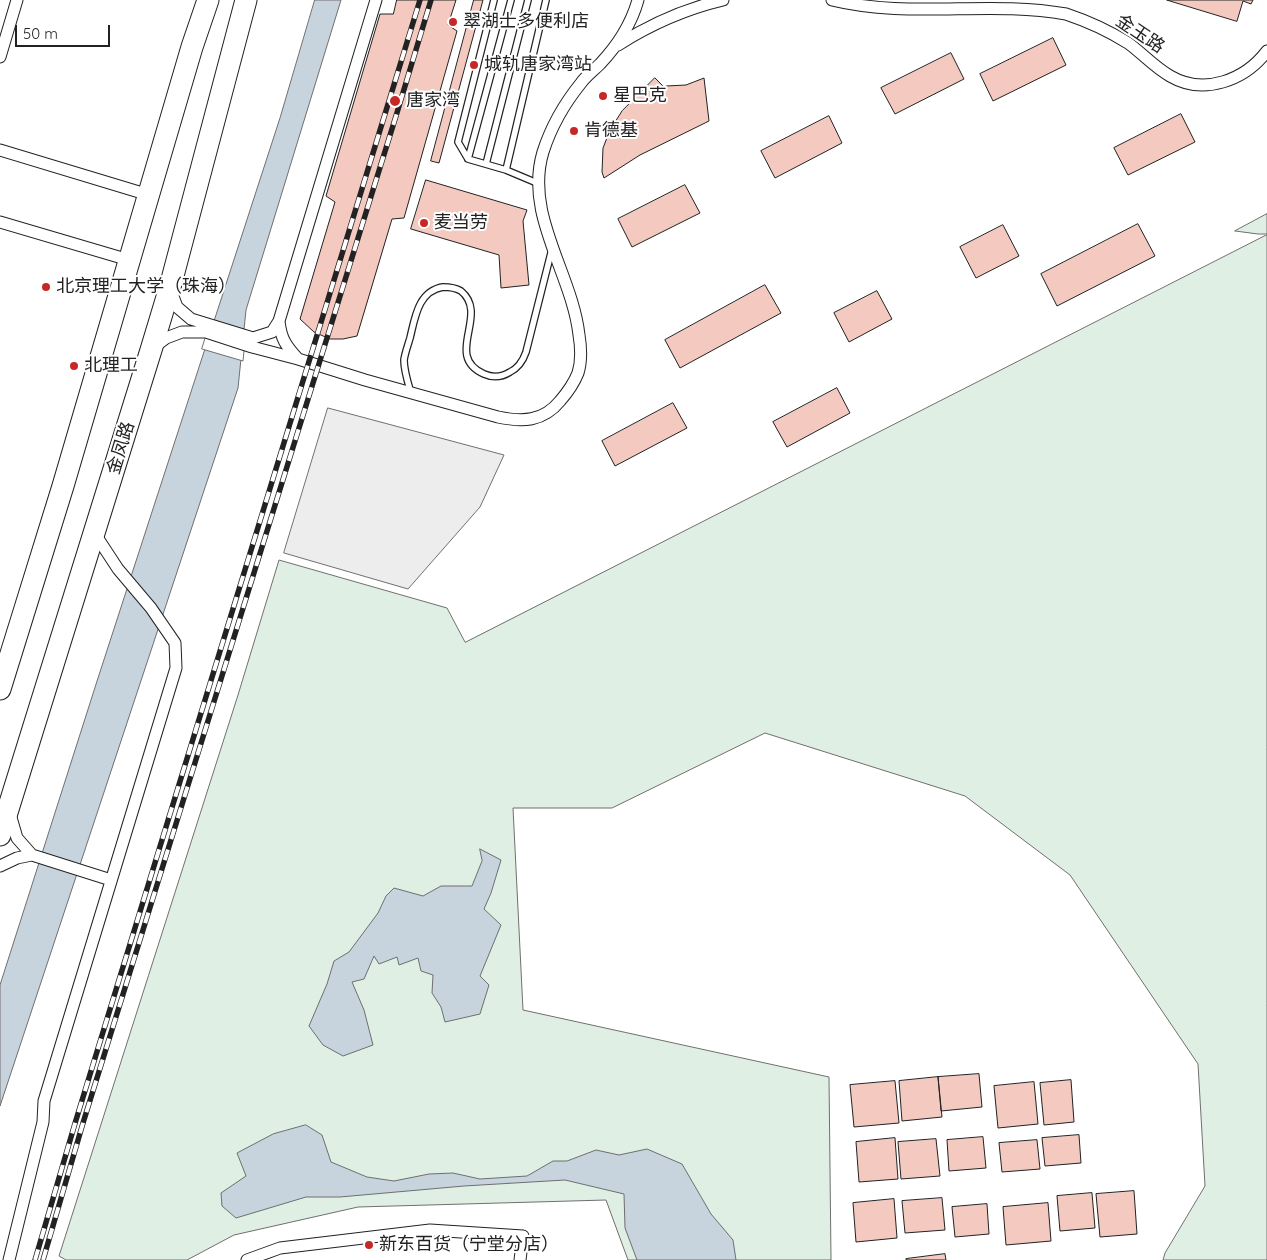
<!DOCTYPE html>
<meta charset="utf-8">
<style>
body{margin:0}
#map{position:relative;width:1267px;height:1260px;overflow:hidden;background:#fff;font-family:Quicksand,sans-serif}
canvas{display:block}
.scale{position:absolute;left:15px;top:25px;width:95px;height:22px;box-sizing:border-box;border:2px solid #222;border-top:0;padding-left:6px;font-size:15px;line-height:18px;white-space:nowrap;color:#222;-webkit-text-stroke:4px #fff;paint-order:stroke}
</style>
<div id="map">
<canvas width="1267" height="1260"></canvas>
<div class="scale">50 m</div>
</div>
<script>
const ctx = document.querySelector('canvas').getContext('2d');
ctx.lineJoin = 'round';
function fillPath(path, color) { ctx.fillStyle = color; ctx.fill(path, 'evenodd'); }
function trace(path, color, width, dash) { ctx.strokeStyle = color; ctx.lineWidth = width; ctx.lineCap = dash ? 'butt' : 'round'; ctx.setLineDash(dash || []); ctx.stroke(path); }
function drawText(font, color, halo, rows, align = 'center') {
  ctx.font = font + ' Quicksand,"Noto Sans SC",sans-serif'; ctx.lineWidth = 4; ctx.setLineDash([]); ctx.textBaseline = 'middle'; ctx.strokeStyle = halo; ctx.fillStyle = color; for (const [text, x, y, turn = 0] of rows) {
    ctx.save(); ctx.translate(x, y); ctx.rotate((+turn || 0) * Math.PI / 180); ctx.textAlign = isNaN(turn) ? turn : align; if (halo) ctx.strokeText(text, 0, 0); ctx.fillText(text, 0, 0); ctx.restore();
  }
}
const green = new Path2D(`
 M1267,214V234H1258L1235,231Z
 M1267,235V1260H1163L1165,1253L1205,1186L1198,1064L1070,875L965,796L765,733L612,808H513L523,1010L829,1077L831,1260H628L606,1200L358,1207L234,1235L187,1260H66L59,1256L238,695L279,560L447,608L465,642Z`);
fillPath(green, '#e0efe3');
trace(green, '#6f6f6f', 1);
const parking = new Path2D(`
 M328,408L504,455L480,507L408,589L284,553Z`);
fillPath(parking, '#ededed');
trace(parking, '#6f6f6f', 1);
const water = new Path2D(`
 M315,0H341L246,310L238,388L0,1106V985L98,678L280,118Z
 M480,849L501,860L491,893L484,909L501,925L480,976L489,985L480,1014L445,1022L441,1007L432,993L433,975L421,971L418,958L399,965L397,957L379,964L374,956L364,979L352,982L364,1010L373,1045L343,1056L323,1045L309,1026L327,984L334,961L349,952L378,913L386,896L394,888L423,896L441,886H472L482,861Z
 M306,1125L322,1135L331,1162L367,1177L394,1181L429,1174L453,1173L480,1179L527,1176L553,1161H567L596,1150L619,1155L647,1149L682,1164L711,1214L733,1240L736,1260H637L625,1228L624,1194L565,1180L464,1186L340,1197H306L236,1218L222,1206L221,1193L246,1176L237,1153L273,1134Z`);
fillPath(water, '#c7d3dd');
trace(water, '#6f6f6f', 1);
const pier = new Path2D(`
 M211,321L246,331L243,361L202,349Z`);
fillPath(pier, '#fff');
trace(pier, '#6f6f6f', 1);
const building = new Path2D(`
 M397,0H456L448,25L457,31L404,218L392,219L357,336L343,339H330L314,332L300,319L335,202L326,196L380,14H393Z
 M474,0H483L439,163L431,161Z
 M1167,0H1253L1251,4L1243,1L1237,21Z
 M1053,38L1066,65L993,101L980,74Z
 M951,53L964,79L895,114L881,88Z
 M655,78L665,88L666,86L686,85L704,78L709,121L640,155L604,178L602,172L603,148L610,130L622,111Z
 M1181,114L1195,142L1128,175L1114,148Z
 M829,116L842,143L775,178L761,151Z
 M426,180L527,210L523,221L529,285L501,288L499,255L411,229Z
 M685,185L700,213L632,247L618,219Z
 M1138,224L1155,256L1057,306L1041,274Z
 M1003,225L1019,256L976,278L960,247Z
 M765,285L781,313L680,368L665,340Z
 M877,291L892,319L849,342L834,313Z
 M837,388L850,413L787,447L773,422Z
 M673,403L687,428L615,466L602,441Z
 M979,1074L982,1107L941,1111L938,1077Z
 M938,1077L942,1117L902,1121L899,1081Z
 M1071,1080L1074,1122L1044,1125L1040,1083Z
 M895,1081L899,1123L854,1127L850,1085Z
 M1034,1082L1038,1124L998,1128L994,1086Z
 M1079,1135L1081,1163L1045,1166L1042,1138Z
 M983,1137L986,1168L949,1171L947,1140Z
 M895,1138L898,1179L859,1182L856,1142Z
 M936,1139L940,1176L901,1179L898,1142Z
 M1037,1140L1040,1169L1002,1172L999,1143Z
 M1134,1191L1137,1234L1100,1237L1096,1194Z
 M1092,1193L1095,1228L1060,1231L1057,1196Z
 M942,1198L945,1230L905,1233L902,1201Z
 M894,1199L897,1238L856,1242L853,1203Z
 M1048,1203L1051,1241L1006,1245L1003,1207Z
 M987,1204L989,1234L955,1237L952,1207Z
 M945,1254L946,1260H906V1259Z`);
fillPath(building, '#f3c9c0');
trace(building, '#222', 1);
const lane = new Path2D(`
 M494,0L458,142L468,159L506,170L537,183
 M468,159L511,0
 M486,164L528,0
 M506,170L546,0
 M411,393C408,383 404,371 404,360C405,353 408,345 410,338C415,318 418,291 443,287C449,287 456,288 461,291C490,315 443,356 484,374C493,378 502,377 510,372C518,368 523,361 526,352L552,249`);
const street = new Path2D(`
 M832,0C909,19 989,0 1066,14C1087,21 1109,31 1128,43C1142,53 1154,67 1170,76C1204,96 1245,80 1267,51
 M618,45C651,24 685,9 723,0
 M0,57L17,0
 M0,150L149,195
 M0,222L129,260
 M171,291L177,307L191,319L253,338L272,332L279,321
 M154,347L166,338L182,332H206L252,347L298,359L365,380L498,417C522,422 543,422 560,401C567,393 574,383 578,373C582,360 581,347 579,335C572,273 524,215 543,152C551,127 564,104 581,83C586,76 593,71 600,64C617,46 631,25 638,0
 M298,359C286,346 281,339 279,321L376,0
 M10,814L17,838L32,855
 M0,866L17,858L32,855L111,880
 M9,1260L43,1122L44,1101L176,668L175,643L151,608L118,569L95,534
 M247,1260L280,1248L430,1230L523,1236L520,1260`);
const highway = new Path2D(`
 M0,689L63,486L192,47L208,0
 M0,835L151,350L170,287L246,0`);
trace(lane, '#222', 8);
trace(street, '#222', 13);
trace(highway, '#222', 23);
trace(lane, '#fff', 5.5);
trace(street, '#fff', 11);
trace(highway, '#fff', 21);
const rail = new Path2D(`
 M35,1260L76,1120L420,0
 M43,1260L83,1123L396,116L431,0`);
trace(rail, '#222', 5.5);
trace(rail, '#fff', 4, [11]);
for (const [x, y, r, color] of [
 [453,22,5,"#c62828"],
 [474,65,5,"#c62828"],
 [603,96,5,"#c62828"],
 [395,101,6,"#c62828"],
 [574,131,5,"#c62828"],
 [424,223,5,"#c62828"],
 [46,287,5,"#c62828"],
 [74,366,5,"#c62828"],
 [369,1245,5,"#c62828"]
]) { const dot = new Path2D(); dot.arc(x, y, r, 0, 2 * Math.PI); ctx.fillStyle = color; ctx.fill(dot); trace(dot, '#fff', 2); }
drawText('18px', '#222', '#fff', [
 ["翠湖士多便利店",463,22],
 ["城轨唐家湾站",484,65],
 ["星巴克",613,96],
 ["唐家湾",406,101],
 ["肯德基",584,131],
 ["麦当劳",434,223],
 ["北京理工大学（珠海）",56,287],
 ["北理工",84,366],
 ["新东百货（宁堂分店）",379,1245]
], 'left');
drawText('18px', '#222', '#fff', [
 ["金玉路",1140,34,34],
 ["金凤路",121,448,-73]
]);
</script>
